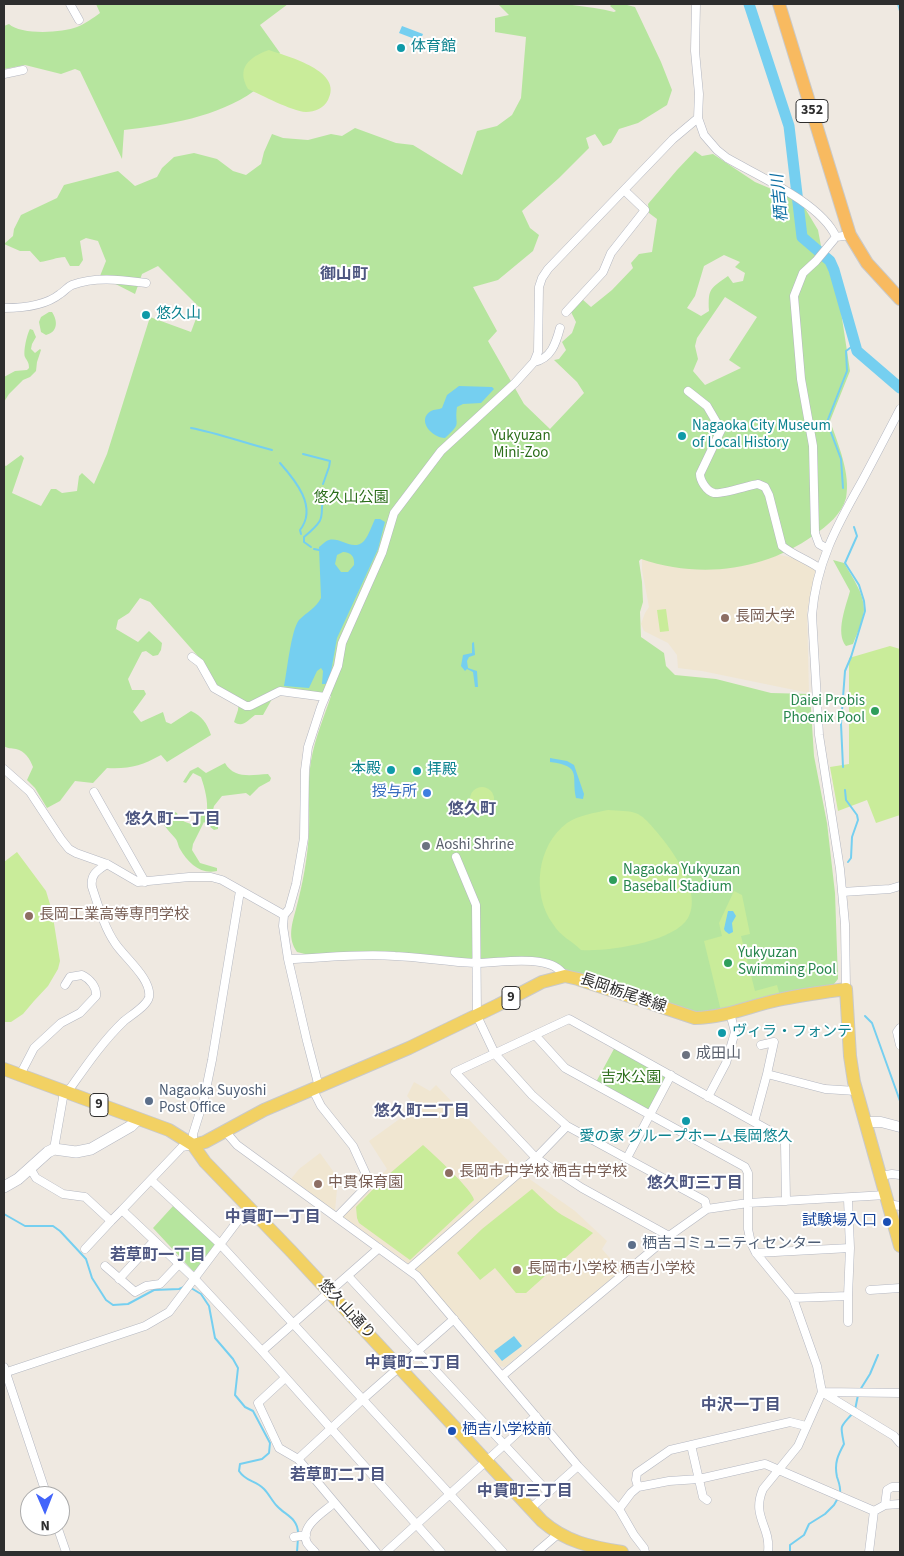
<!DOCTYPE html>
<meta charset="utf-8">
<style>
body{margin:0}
#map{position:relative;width:904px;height:1556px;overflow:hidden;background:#efe9e1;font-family:"Source Sans 3",sans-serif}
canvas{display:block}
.frame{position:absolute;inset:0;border:5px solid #2e2e2e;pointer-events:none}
.north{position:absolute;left:20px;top:1486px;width:50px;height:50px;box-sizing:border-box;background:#fff;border:1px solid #ababab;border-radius:50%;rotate:179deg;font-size:14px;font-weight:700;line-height:20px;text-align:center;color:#2e2e2e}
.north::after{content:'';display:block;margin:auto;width:18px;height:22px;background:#4264fb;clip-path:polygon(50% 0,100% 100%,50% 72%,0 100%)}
</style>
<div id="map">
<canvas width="904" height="1556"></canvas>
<div class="frame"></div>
<div class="north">N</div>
</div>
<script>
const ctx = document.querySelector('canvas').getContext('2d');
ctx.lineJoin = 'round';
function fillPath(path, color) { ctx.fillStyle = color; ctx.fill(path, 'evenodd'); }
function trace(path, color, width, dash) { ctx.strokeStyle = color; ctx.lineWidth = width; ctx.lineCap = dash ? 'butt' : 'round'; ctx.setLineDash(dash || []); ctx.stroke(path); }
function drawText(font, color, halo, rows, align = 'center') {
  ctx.font = font + ' "Source Sans 3","Noto Sans JP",sans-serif'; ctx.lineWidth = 4; ctx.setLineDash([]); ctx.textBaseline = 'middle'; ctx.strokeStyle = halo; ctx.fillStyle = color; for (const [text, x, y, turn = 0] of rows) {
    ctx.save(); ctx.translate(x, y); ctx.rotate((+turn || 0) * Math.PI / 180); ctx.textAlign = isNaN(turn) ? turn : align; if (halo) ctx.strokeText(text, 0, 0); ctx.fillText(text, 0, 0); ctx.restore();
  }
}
fillPath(new Path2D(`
 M657,552L775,554L804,560L816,567L807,612L809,693L702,671L678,668L677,655L668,643L644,631L641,624L645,613L649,607L642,570V560Z
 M414,1082L430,1091L436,1085L517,1170L409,1264L343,1217L361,1195L387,1169L369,1141L416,1107L407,1096Z
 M320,1153L338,1178L335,1211L291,1179L299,1169Z
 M521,1173L575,1211L607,1241L602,1249L621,1271L505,1367L500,1366L457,1316L413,1268Z`), '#f0e6d1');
fillPath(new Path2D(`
 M96,4H288L260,25L280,53C274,62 262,86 254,91C218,117 167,125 124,130L122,159L80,71L75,69L61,74L25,65L4,69V26L9,24C20,35 62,33 77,27C85,24 93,18 100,13Z
 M498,4C531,1 582,4 614,12L616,11L610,6L612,4H623L635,7L661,62L672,90L667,105L638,123L619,129L611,143L603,146L595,134L586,138L589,148L559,178L522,211L530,228L539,235L533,251L498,280L473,287L497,331L488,341L524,404L550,429L584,393L577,382L554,360L559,359L566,350L562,342L572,333L576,322L570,310L582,299L591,307L612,290L633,268L631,263L639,254L652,252L657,219L649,213L648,204L677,170L695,151L702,156L713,154L755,182L788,196L803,205L818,230L821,246L840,305L850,371L830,421C838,444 851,474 846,498C842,514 827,526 814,535C764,571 700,579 641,559L639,561L642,582L643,602L640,612L641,637L664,653L666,666L675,675L716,679L771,693L810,694L814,756L827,823L835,893L838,979L830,989L705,1015L571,972L550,962L313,956L297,952C287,938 292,924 296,909C303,883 308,856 309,830C310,807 307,784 311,761C315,738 324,717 331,696L288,690L276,692L263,715H255C248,720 243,728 234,722L238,710L239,700L217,686L204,663L150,602L140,598L129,613L118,620L116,629L138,642L149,631L162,643L161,650L158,655L153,656L146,651L142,652L128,679L132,690H144L146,694L133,712L141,722L163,712L166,722L171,724L191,711C202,716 207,723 211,735L167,762L161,755C141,766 130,769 107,768L93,783L75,781L60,801L47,808L35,788L27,780L33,767C30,759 25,751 16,749C11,748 8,749 4,746V465L6,466L21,455L24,458L12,493L41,506L51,489H56L62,493L77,491L79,476L82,473L94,484L107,454L150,317L191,332L200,308L158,266L142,274L135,294L100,276L106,261L98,241L86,238L80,241L83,260L79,266H70L65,257C57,257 49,261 40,262L30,251H20L4,244L13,236L14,229L21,215L57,198L64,185L118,171L135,186L157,177L162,168L174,157L194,153L217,159L233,171L246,175L261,164L264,152L272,134L283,138L308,140L331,134L342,136L355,128L396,143L413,145L462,175L477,131L497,126L512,115L521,98L526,37L495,32V18L509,15ZM724,255L740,262L735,267L745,273L743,281L733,283L728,276C710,289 708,288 709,311L701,316L687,308L695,296L704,266ZM725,297L757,317L729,360L741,368L705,385L693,371L698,359L695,346L697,338Z
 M49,312H52C58,321 58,332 46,335L41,332L39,322L41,317Z
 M30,329L33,330L36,337L32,344L31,349L35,353L40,349L41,350L37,362L36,371L30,377L23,380L9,394L4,402V377L15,371L27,370L29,368C29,362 27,361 25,357C23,352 27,334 30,329Z
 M833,560L844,563C852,577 864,593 864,610C863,621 857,634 853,644L846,646C835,633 846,606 850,591Z
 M225,763C234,779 251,775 268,774L271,778L270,781L259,787L250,796L246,793L222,796L214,806L212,814L218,821V829L214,830L204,822L193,844L192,850L200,863L217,868V871C201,875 188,863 180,849C178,846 178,841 175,838C169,831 160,823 159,812L171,810L177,813C179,822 188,822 195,826L199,825L201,815L207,813C208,800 205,789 201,777L193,773L186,783L183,782L190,771L198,767L206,773Z
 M615,1047L667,1076L648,1111L596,1082Z
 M174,1205L215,1244L197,1270L193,1271L153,1228Z`), '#b6e59e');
fillPath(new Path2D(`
 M269,50C289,57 344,71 328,100C324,108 315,112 306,112C291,111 262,95 248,89C236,68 249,57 269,50Z
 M666,609L669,631L660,632L657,610Z
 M890,646L900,649V815L876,823L867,800L838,811L830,767L849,764V658Z
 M470 799a12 12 0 1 1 24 0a12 12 0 1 1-24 0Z
 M608,810C618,811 629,810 638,814C645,818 650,824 655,830C672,849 703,892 688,918C674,942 607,952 581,950C571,940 561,937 553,924C531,894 537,845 567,823C579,815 594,813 608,810Z
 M17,852L46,891L52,911L60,961L58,969L48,986L34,1001L23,1014L11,1022H4V862Z
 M734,891L742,895L750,934L741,936L755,991L777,985L780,996L721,1011L704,941L722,936L719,923Z
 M423,1145C433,1154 473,1190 474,1200L410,1260L359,1223L357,1218L356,1207L381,1181Z
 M532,1189C542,1198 551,1208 562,1215C572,1221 583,1226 593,1233L526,1293H516L495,1268L480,1280L457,1253L482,1229Z`), '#c9ec9a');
fillPath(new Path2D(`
 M402,26L423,34L420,41L399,33Z
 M459,386L492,387L494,389L481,403L463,404L457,407C454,426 463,422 445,438C432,438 416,420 431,411C434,409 439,410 442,408L447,395Z
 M375,519H380L385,522L378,549L337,638L331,672L326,684H322L323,671L321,668L317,671L309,688L284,686C287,672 291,630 299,620C307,612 316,608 321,598L319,547C322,545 325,541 329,540C341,537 353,552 364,541C369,535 372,525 375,519ZM343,552C351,552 355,557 354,565L348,572H341L335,564L337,555Z
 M474,642L475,655L469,657L467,661L468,668L477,671L478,687H475L473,672L467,669L465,671L461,666L463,655L472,653V643Z
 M550,758L567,761L574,765L584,794L583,799L576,798C571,776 583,766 550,762Z
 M728,911H733L736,916L732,923L733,932L729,934L725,931L724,929Z
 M514,1336L522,1346L502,1361L494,1351Z`), '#75cff0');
trace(new Path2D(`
 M898,4L900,11
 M191,428C218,433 244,443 272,450
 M303,454L330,461L329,467L323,484
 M280,463C295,480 318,507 300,530L301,534
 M843,488L841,459L827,422L847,371L846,351L854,345
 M311,547L304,542V537C330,515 318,519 324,489
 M314,549L319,550
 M843,767L841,724L845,671L851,657L865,611L864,601L859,585L845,563L857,536L854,527
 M845,790L846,800L857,815L858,820L852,837L851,858L848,862
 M865,1016L872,1023L900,1101
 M4,1214L25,1226H53L60,1231L86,1259L92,1278L106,1300L113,1305L128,1304L154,1290L179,1289L184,1287
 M191,1288L201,1294L209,1306L215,1338L233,1359L238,1368L235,1395L245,1407L253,1411L270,1443L269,1453L262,1459L240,1464L239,1471C246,1482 255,1480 264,1489C269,1494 272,1501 277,1506C285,1515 298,1518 298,1533
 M860,1390L870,1374L878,1355
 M855,1410L858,1395
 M840,1494C841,1487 839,1483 837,1477C834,1463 838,1455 844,1444C840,1424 840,1428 852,1414
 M297,1552L298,1538
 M790,1552V1545L804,1535L809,1524L825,1514L834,1505L838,1498`), '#75cff0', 2);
trace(new Path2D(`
 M749,4L789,126L802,237L830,261L834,270L857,351L900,388`), '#75cff0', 11);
const minor = new Path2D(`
 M70,4L79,20
 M696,4L695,51L699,94L698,118L704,135L717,150L727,158C758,176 821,203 836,237
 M4,74L23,70
 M4,308C22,308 45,306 60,294C65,291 67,287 72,285C96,276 122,280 146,283
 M566,312L603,272L611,253L645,210L624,190
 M534,362C551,359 556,343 560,328
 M688,391L707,406L721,430L700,474C700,480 706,491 714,493C720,495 750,485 758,484L765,487L769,495L782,546C793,555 808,560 819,568
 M826,548L819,544L815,533L813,446L801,379L794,296L803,273L816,261L836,237L850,235
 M192,657L200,663L214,688L246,706H250L280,691L325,697
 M4,769L30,792L61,839L69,849L76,853L107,864L138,882L189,877H211L222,880L284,915
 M94,792L145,882
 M456,857L476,905L477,1016L495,1054L532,1095L567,1126L705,1201L707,1209
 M240,891L212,1060L204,1099L193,1134V1145L182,1147L122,1210L194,1278L262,1351L441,1552
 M842,892L890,889L900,886
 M288,959C323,958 360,953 395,956C422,957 448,962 475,963C496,963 519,958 540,962C551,964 559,967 565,976
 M846,989L845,924L840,869L819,735L812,615C816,564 836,527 861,483C874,459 887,434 900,409
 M900,1028L897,1032L900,1045
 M535,1035L565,1068L745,1167L748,1173V1229L751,1243L756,1253L793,1298L817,1366L822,1392L894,1436L900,1443
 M761,1045L774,1042L767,1074
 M20,1075L34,1048L61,1023L80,1013L96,996C97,987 90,979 82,975L70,977L65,985
 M319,1087L307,1041L288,959L283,926L284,915L289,909L296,884L304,838L305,770L308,747L321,707L338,666L342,643L382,553L394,513L441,451L515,383L534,362L538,352L539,287L542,278L548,269L673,139L698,118
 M313,1090L321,1106L353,1146L370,1183L337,1217
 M708,1097L726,1063L735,1032L730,1013
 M754,1122L767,1074L825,1089L856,1091
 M225,1131L237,1145L417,1276L578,1466L619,1509L634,1535L644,1548L645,1552
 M54,1149L64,1092L69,1090C86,1066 103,1041 124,1021C131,1015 147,1006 149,997C152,979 124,957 115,943C104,927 98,905 92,887C90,874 98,870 107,864
 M627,1158L671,1075
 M30,1168L36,1178L63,1194L85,1197L111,1221L122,1210
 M880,1176L892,1174L900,1175
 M151,1180L219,1243L503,1552
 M888,1204L900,1206
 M669,1236L582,1188L536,1158L455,1072L569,1019L781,1137L785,1143L786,1201
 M85,1249L111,1221
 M756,1253L850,1248
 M105,1266L135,1292L146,1286L160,1284L179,1264
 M409,1269L536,1158L567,1126
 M348,1276L548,1492
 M119,1279L154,1241
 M870,1290L900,1288
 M848,1296V1322
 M793,1298L848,1296L850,1248L848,1199
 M262,1351L379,1248
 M4,1367L47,1496
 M4,1373L145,1326L169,1312L249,1206
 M502,1376L669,1236L707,1209L748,1203L886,1195
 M285,1378L258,1403L279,1448L298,1459L376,1552
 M691,1445L703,1497L707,1500
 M298,1459L363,1399L454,1319
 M638,1487L636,1480L637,1473L670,1450L790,1422L806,1426
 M885,1505L887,1490L892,1487H900
 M531,1508L578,1466
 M619,1509L631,1493L638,1487L669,1481L699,1479L765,1464L874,1511
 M874,1511L885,1505L900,1504
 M57,1526L66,1552
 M294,1537L306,1535
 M315,1552C313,1550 309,1546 307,1543C299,1526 324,1512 334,1503
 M386,1552L536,1416
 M537,1552L558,1534
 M768,1552C771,1526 751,1517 763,1489L798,1446L822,1392L900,1393
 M869,1552L874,1511`);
const tertiary = new Path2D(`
 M865,1122H881L900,1127`);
const secondary = new Path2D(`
 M4,1187L18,1179L48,1152L54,1149L76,1152L91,1149L131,1126L138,1119`);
const primary = new Path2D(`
 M4,1069L169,1130L193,1145L205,1142L264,1110L409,1048L498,1005L542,982L565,976L578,979L695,1018C723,1018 750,1006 778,1000C800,995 824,992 846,989L850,1056L854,1082L900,1246
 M193,1145L205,1162L291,1251L542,1521C566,1542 591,1547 622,1552`);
const trunk = new Path2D(`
 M779,4L850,235L867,263L900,299`);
trace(minor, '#b4b7c1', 9);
trace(tertiary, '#b4b7c1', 11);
trace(secondary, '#b4b7c1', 12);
trace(primary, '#c9c9c9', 14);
trace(trunk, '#c9c9c9', 14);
trace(minor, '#fff', 8);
trace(tertiary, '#fff', 10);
trace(secondary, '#fff', 11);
trace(primary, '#f2d163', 12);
trace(trunk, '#f8ba60', 12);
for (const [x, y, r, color] of [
 [401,48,5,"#0f9aa8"],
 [146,315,5,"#0f9aa8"],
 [682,436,5,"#0f9aa8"],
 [725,618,5,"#8d6e63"],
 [875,711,5,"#2e9e5b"],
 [391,770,5,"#0f9aa8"],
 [417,771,5,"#0f9aa8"],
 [427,793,5,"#3f7fe0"],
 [426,846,5,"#6b7280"],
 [613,880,5,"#2e9e5b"],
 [29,916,5,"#8d6e63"],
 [728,963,5,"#2e9e5b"],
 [722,1033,5,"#0f9aa8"],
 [686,1055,5,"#6b7280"],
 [149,1101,5,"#5c6f8a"],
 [686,1121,5,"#0f9aa8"],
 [449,1173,5,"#8d6e63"],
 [318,1184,5,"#8d6e63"],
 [887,1222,5,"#1a4fb4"],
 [632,1245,5,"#5c6f8a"],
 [517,1270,5,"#8d6e63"],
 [452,1431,5,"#1a4fb4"]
]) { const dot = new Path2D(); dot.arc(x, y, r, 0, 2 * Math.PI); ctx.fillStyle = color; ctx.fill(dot); trace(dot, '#fff', 2); }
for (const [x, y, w] of [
 [812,111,32],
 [511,998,18],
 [99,1105,18]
]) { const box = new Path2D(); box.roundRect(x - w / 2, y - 11.5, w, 23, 4); ctx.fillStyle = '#fff'; ctx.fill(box); trace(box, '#2e2e2e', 1); }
drawText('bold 14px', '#2e2e2e', null, [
 ["352",812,111],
 ["9",511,998],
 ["9",99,1105]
]);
drawText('15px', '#0d838f', '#fff', [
 ["体育館",411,48],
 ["悠久山",156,315],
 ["Nagaoka City Museum",692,427],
 ["of Local History",692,444],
 ["本殿",381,770,"right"],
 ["拝殿",427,771],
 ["ヴィラ・フォンテ",732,1033],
 ["愛の家 グループホーム長岡悠久",686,1138,"center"]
], 'left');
drawText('15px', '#2c6e1b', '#fff', [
 ["Yukyuzan",521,437],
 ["Mini-Zoo",521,454],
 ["悠久山公園",351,499],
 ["吉水公園",631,1079]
]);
drawText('15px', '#785e54', '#fff', [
 ["長岡大学",735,618],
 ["長岡工業高等専門学校",39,916],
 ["長岡市中学校 栖吉中学校",459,1173],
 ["中貫保育園",328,1184],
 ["長岡市小学校 栖吉小学校",527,1270]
], 'left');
drawText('15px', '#27864d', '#fff', [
 ["Daiei Probis",865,702,"right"],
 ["Phoenix Pool",865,719,"right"],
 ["Nagaoka Yukyuzan",623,871],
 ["Baseball Stadium",623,888],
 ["Yukyuzan",738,954],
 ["Swimming Pool",738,971]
], 'left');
drawText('15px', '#366cbe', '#fff', [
 ["授与所",417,793]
], 'right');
drawText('15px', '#5b616d', '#fff', [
 ["Aoshi Shrine",436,846],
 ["成田山",696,1055]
], 'left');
drawText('15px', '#2e2e2e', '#fff', [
 ["長岡栃尾巻線",623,994,19],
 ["悠久山通り",346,1310,47]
]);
drawText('15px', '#4e5e75', '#fff', [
 ["Nagaoka Suyoshi",159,1092],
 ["Post Office",159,1109],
 ["栖吉コミュニティセンター",642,1245]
], 'left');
drawText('15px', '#164399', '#fff', [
 ["試験場入口",877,1222],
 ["栖吉小学校前",462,1431,"left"]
], 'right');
drawText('italic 16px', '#0d6fa3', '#fff', [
 ["栖吉川",781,198,-96]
]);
drawText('bold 16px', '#4d5680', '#fff', [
 ["御山町",344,275],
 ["悠久町",472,810],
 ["悠久町一丁目",173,820],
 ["悠久町二丁目",422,1112],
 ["悠久町三丁目",695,1184],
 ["中貫町一丁目",273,1218],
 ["若草町一丁目",158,1256],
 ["中貫町二丁目",413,1364],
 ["中沢一丁目",741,1406],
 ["若草町二丁目",338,1476],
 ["中貫町三丁目",525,1492]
]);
</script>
